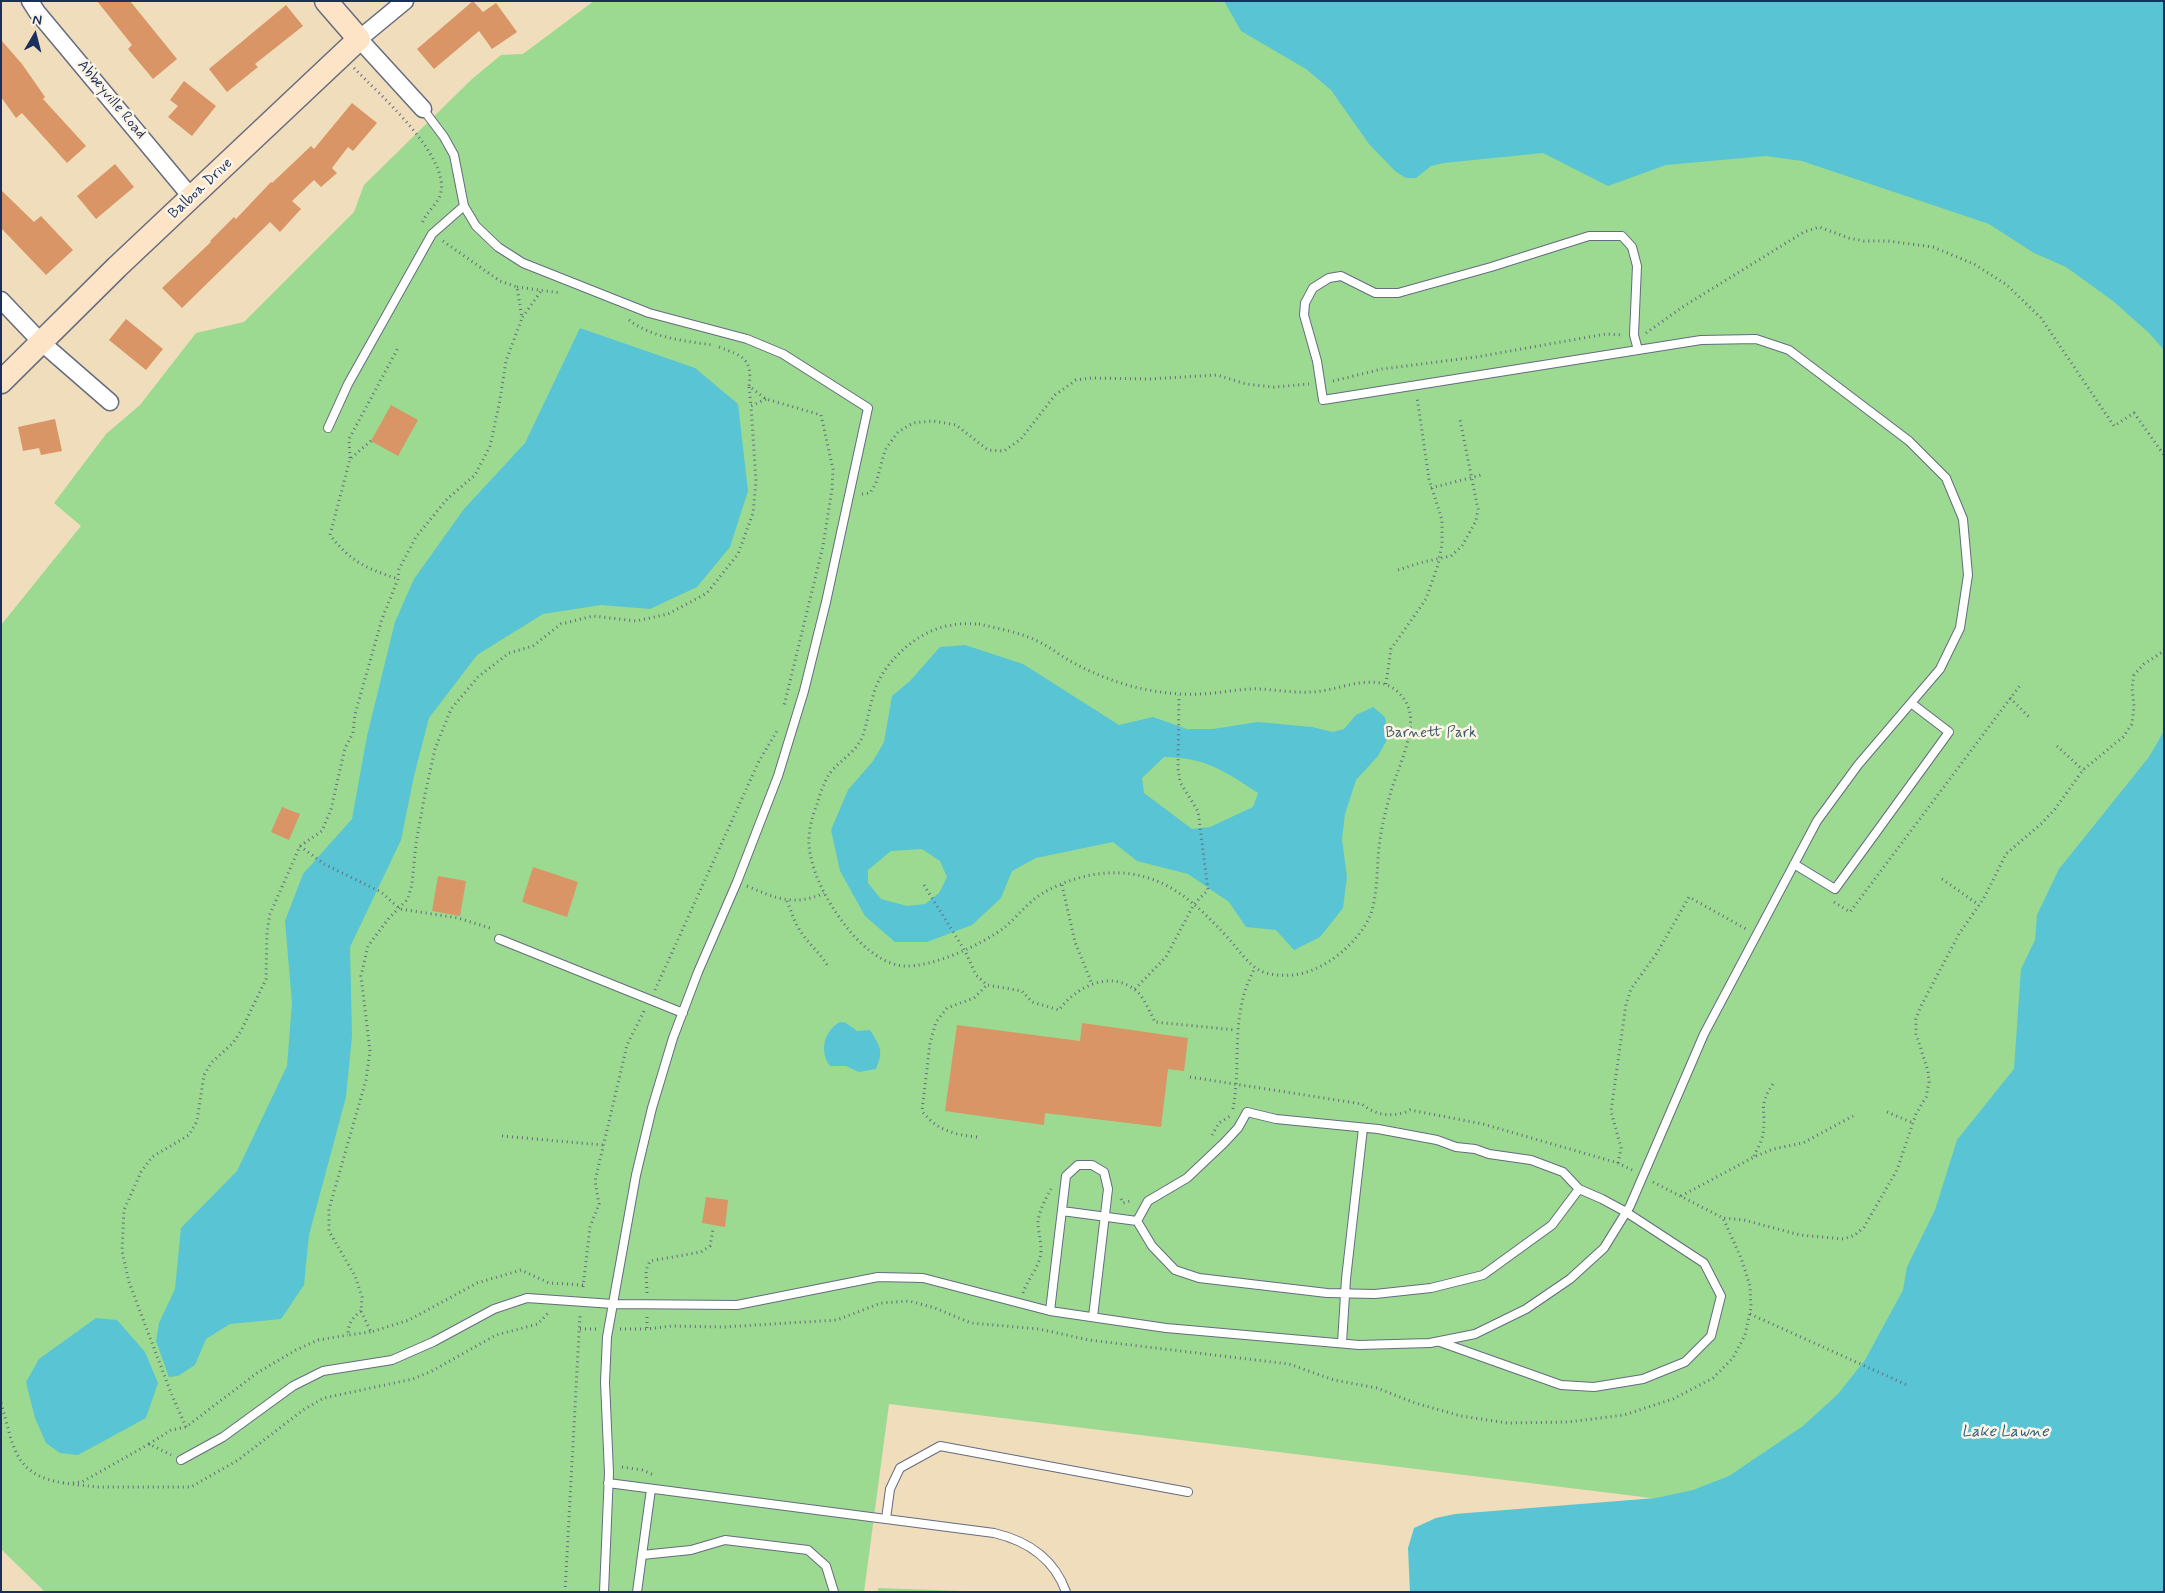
<!DOCTYPE html>
<style>
body{margin:0}
#map{position:relative;width:2165px;height:1593px;overflow:hidden;background:#efddbb;font-family:Mynerve,sans-serif}
canvas{display:block}
.frame{position:absolute;inset:0;border:2px solid #1b2f5e;pointer-events:none}
.north{position:absolute;left:10px;top:10px;width:50px;height:50px;-webkit-text-stroke:4px #fcf5e5;paint-order:stroke;rotate:8deg;font-size:14px;font-weight:700;line-height:20px;text-align:center;color:#1b2f5e}
.north::after{content:'';display:block;margin:auto;width:18px;height:22px;background:#1b2f5e;clip-path:polygon(50% 0,100% 100%,50% 72%,0 100%)}
</style>
<div id="map">
<canvas width="2165" height="1593"></canvas>
<div class="frame"></div>
<div class="north">N</div>
</div>
<script>
const ctx = document.querySelector('canvas').getContext('2d');
ctx.lineJoin = 'round';
function fillPath(path, color) { ctx.fillStyle = color; ctx.fill(path, 'evenodd'); }
function trace(path, color, width, dash) { ctx.strokeStyle = color; ctx.lineWidth = width; ctx.lineCap = dash ? 'butt' : 'round'; ctx.setLineDash(dash || []); ctx.stroke(path); }
function drawText(font, color, halo, rows, align = 'center') {
  ctx.font = font + ' Mynerve,sans-serif'; ctx.lineWidth = 5; ctx.setLineDash([]); ctx.textBaseline = 'middle'; ctx.strokeStyle = halo; ctx.fillStyle = color; for (const [text, x, y, turn = 0] of rows) {
    ctx.save(); ctx.translate(x, y); ctx.rotate((+turn || 0) * Math.PI / 180); ctx.textAlign = isNaN(turn) ? turn : align; if (halo) ctx.strokeText(text, 0, 0); ctx.fillText(text, 0, 0); ctx.restore();
  }
}
fillPath(new Path2D(`
 M594,1H2164V1453L1862,1524L889,1404L864,1592H45L1,1549V625L81,526L54,503L106,434L140,405L196,333L244,322L354,212L364,185L472,79L501,55L523,54Z
 M878,1588L992,1592H878Z`), '#9bda90');
fillPath(new Path2D(`
 M1224,1H2164V350L2149,333L2113,301L2066,267L2034,253L1989,224L1802,161L1766,156L1666,165L1608,186L1543,153L1444,163L1431,166L1416,178H1406L1395,171L1369,144L1331,90L1306,69L1241,31Z
 M580,328L695,368L738,404L748,491L730,547L697,587L650,609L601,605L543,614L477,655L429,718L414,776L401,840L350,947L352,1036L346,1097L309,1235L304,1285L281,1319L230,1324L206,1339L195,1365L178,1376L169,1377L156,1341L159,1323L175,1289L181,1228L237,1171L287,1066L292,1003L285,921L303,874L352,819L367,736L395,622L414,579L464,509L525,443Z
 M965,645L1023,664L1119,725L1153,717L1187,729H1213L1258,722L1312,727L1333,732L1344,729L1356,715L1373,707L1385,717L1388,738L1378,756L1356,780L1345,814L1342,839L1347,877L1343,908L1320,937L1294,950L1276,930L1246,927L1229,902L1188,874L1137,861L1113,842L1036,858L1012,871L1001,898L972,925L927,942H895L865,916L840,871L831,830L848,790L873,761L884,742L892,696L910,681L940,647ZM1164,757C1204,757 1225,771 1258,793L1253,807L1210,827L1192,829L1144,793L1142,778ZM922,849L940,861L947,877L939,893L925,904L907,906L881,899L868,883V870L891,851Z
 M2164,731V1592H1410L1408,1548L1414,1528L1436,1518L1455,1514L1656,1498L1693,1490L1729,1476L1803,1426L1838,1394L1865,1360L1903,1290L1907,1267L1935,1210L1957,1140L2014,1069L2021,969L2035,940L2037,915L2059,869L2149,757Z
 M840,1022L846,1023L857,1031L870,1030C880,1047 884,1050 876,1069L859,1072L846,1066H830C819,1051 824,1031 840,1022Z
 M96,1318L117,1320L145,1352L158,1383L146,1418L78,1455L60,1453L46,1443L35,1418L26,1382L39,1359Z`), '#59c4d4');
fillPath(new Path2D(`
 M97,1H130L177,59L153,79L128,49L132,45Z
 M473,1L483,12L496,3L517,32L492,49L479,31L434,69L417,49Z
 M286,5L303,26L255,64L258,67L227,92L209,69Z
 M1,40L22,64L45,97L43,99L86,146L67,163L22,113L16,118L1,97Z
 M184,81L216,106L192,136L168,117L178,106L170,100Z
 M352,103L377,123L353,151L348,147L332,168L337,173L321,187L314,180L292,201L301,209L280,232L270,222L182,308L162,288L211,242L210,241L234,217L236,219L271,182L272,183L311,146L314,149Z
 M115,164L134,187L96,219L77,196Z
 M1,190L34,222L41,216L73,250L46,275L1,228Z
 M126,319L163,349L146,370L109,340Z
 M391,405L418,420L398,456L371,441Z
 M55,419L62,451L41,455L39,448L23,451L18,427Z
 M282,807L300,814L289,840L271,832Z
 M533,867L578,882L567,917L522,902Z
 M438,876L466,881L460,916L432,911Z
 M1082,1023L1188,1038L1184,1071L1168,1069L1161,1127L1045,1113L1044,1125L945,1111L957,1025L1080,1041Z
 M706,1197L728,1200L725,1227L702,1223Z`), '#d99565');
const lane = new Path2D(`
 M423,109L444,137L454,155L464,206L476,226L498,247L523,263L649,313L747,339L783,354L868,408L826,602L804,691L778,776L737,882L698,972L673,1038L652,1108L636,1175L607,1337L605,1382L609,1473L604,1592
 M328,428L348,384L432,234L464,206
 M1794,864L1835,889L1949,732L1911,703
 M499,939L683,1013
 M1062,1211L1137,1221
 M1137,1221L1152,1246L1175,1270L1199,1278L1327,1293L1375,1294L1431,1288L1483,1275L1552,1225L1579,1189L1602,1199L1626,1212L1704,1263L1721,1296L1711,1336L1685,1362L1643,1379L1594,1387L1561,1385L1440,1342
 M1137,1221L1148,1201L1187,1178L1224,1143L1238,1128L1247,1112L1276,1119L1378,1129L1437,1140L1456,1147L1475,1149L1489,1154L1531,1160L1563,1172L1579,1189
 M1050,1311L1066,1176L1078,1165H1092L1104,1172L1108,1189L1093,1317
 M1342,1343L1346,1279L1363,1128
 M181,1460L223,1437L293,1386L323,1371L392,1360L433,1342L494,1309L527,1298L613,1304L737,1305L878,1277L923,1278L1050,1311L1166,1328L1359,1345L1430,1343L1475,1334L1526,1309L1570,1279L1604,1248L1630,1206L1704,1034L1817,821L1858,765L1940,669L1960,628L1968,575L1963,519L1946,478L1909,441L1789,350L1756,339L1701,340L1323,400L1317,361L1304,315L1305,303L1313,288L1329,278L1341,276L1375,293H1398L1491,267L1589,236H1622L1632,247L1637,266L1634,335L1638,350
 M608,1483L994,1533C1028,1541 1054,1558 1066,1592
 M886,1519L890,1489L900,1468L940,1446L1188,1492
 M642,1555L691,1550L725,1540L808,1550L826,1566L834,1592
 M637,1592L651,1489`);
const street = new Path2D(`
 M30,1L37,12L192,198
 M405,1L359,39L423,109
 M1,300L41,342L110,402`);
const secondary = new Path2D(`
 M1,382L117,267L359,39L326,1`);
trace(lane, '#656c7f', 10);
trace(street, '#656c7f', 19);
trace(secondary, '#656c7f', 25);
trace(new Path2D(`
 M354,68C379,94 448,154 441,192C439,204 426,211 422,224
 M443,241L500,281L517,287L522,318L541,291
 M517,287L561,293
 M629,320C652,338 685,341 713,345
 M1646,333L1684,306L1804,232L1819,227L1849,238L1864,241H1888L1933,247L1974,264L2007,285L2041,318L2114,426L2134,413L2164,455
 M719,347C742,356 753,358 749,386L766,399L821,415L833,469L832,489L823,546L784,706
 M1333,381L1382,369L1476,357L1606,334L1622,335
 M749,387L751,406
 M371,441L350,459L330,535C352,563 366,568 398,579
 M350,458L349,439L398,348
 M1431,488L1481,475
 M862,494L870,493L876,483L885,450L898,432L913,423L933,421L956,425L988,450L1004,451L1021,439L1055,395L1076,380L1091,378L1149,379L1217,375L1246,384L1274,387L1309,384
 M1398,570L1423,562L1451,556L1462,546L1476,521L1478,509L1460,420
 M979,624C1000,629 1024,633 1043,644C1053,649 1062,657 1072,662C1112,684 1156,696 1202,694C1222,693 1242,688 1261,689C1278,690 1295,693 1312,692C1336,691 1363,676 1387,685C1397,689 1406,699 1409,709C1416,731 1398,769 1391,791C1387,806 1382,824 1380,840C1376,865 1379,892 1370,916C1358,944 1322,973 1292,975C1281,976 1268,975 1259,970C1247,963 1238,949 1229,939C1195,902 1162,870 1108,873C1086,874 1062,882 1043,893C1028,902 1018,916 1005,927C983,944 932,968 903,966C882,964 861,945 848,929C830,906 812,876 809,846C808,832 812,817 817,804C820,794 824,782 830,773C841,759 857,752 863,735C869,717 871,695 880,678C894,653 924,628 953,625C961,623 970,624 979,624Z
 M1386,684L1391,649L1426,599L1438,565L1442,544V520L1429,479L1417,397
 M2010,698L2031,719
 M2057,746L2083,770
 M300,846L324,864L381,892L400,909L458,918L493,929
 M1942,879L1979,905
 M924,885L965,951L976,975L987,985L1022,991L1032,1002L1059,1010C1075,988 1108,970 1134,989C1144,996 1149,1011 1155,1022L1236,1030
 M1062,885L1075,942L1092,984
 M747,886C775,898 794,907 824,893
 M787,901C791,910 793,919 798,927C806,942 820,952 829,968
 M1834,902L1850,912L2021,684
 M1135,989L1166,957L1194,904L1208,890L1198,811L1180,782L1178,769L1179,695
 M655,990L759,761L777,731
 M1190,1077L1362,1104C1376,1116 1394,1118 1410,1110L1483,1124L1618,1163L1632,1170
 M1233,1109C1242,1059 1229,1015 1255,968
 M1887,1112L1913,1123
 M1212,1135L1219,1123L1230,1116
 M502,1136L603,1145
 M977,1137C955,1135 936,1130 922,1111L930,1043L936,1022L947,1008L974,998L987,985
 M1754,1156C1757,1149 1762,1141 1763,1134C1767,1111 1757,1107 1773,1084
 M1618,1163L1621,1148L1611,1111L1626,1004L1631,989L1657,953L1689,897L1746,929
 M1653,1182L1723,1218L1744,1220L1800,1235L1844,1239L1855,1235L1864,1227L1897,1170L1916,1114L1926,1097L1929,1082L1928,1071L1916,1034V1019L1921,1006L1959,934L1984,898L2006,854L2042,823L2055,809L2083,770L2123,737L2132,724L2134,706L2132,688L2134,675L2144,664L2164,651
 M1681,1196L1754,1157L1773,1149L1803,1143L1853,1116
 M1121,1199L1123,1203L1133,1200
 M583,1285L549,1283L521,1270L477,1283L409,1320L371,1332L361,1311L362,1297L355,1276L329,1231V1209L366,1080L370,1051L361,976L368,946L389,918L408,899L412,884L416,843L425,794L435,749L451,709L478,677L509,653L533,646L561,624L593,616L636,621L668,614L707,593L738,554L753,513L756,481L751,406L766,399
 M583,1287L590,1227L599,1204L595,1181L627,1045L644,1011
 M647,1293L646,1270L650,1261L701,1252L710,1246L713,1229
 M1023,1293C1027,1281 1035,1272 1039,1261C1044,1248 1038,1235 1038,1222C1039,1211 1046,1198 1051,1189
 M361,1311C352,1318 348,1324 348,1335L371,1332
 M1750,1314L1907,1385
 M647,1317V1329
 M580,1329H596
 M620,1329H647L672,1326L724,1327L837,1320L881,1303L909,1301L935,1308L971,1323L1039,1329L1089,1340L1289,1364L1334,1380L1377,1388L1415,1403L1461,1416L1507,1423L1568,1422L1624,1415L1673,1399L1713,1378L1733,1358L1745,1335L1751,1308L1750,1286L1741,1258L1723,1218
 M1,1403C14,1445 12,1475 64,1483
 M186,1427L171,1393L129,1282L122,1251L124,1210L141,1172L152,1157L189,1135L197,1121L204,1075L211,1063L233,1043L241,1031L266,979L267,931L270,914L300,846L322,831L331,809L345,748L353,733L355,714L382,619L398,579L399,569L416,537L447,499L475,475L490,446L499,405L506,361L522,318
 M149,1444L171,1430L186,1427L257,1373L296,1350L318,1340L348,1335
 M622,1467L642,1470L654,1475
 M63,1483L96,1487H191L238,1460L303,1410L324,1398L413,1379L432,1371L496,1335L538,1324L548,1313
 M73,1483L82,1482L149,1444L171,1455
 M565,1592L580,1315L578,1314`), '#656c7f', 3, [1, 4]);
trace(lane, '#fff', 8);
trace(street, '#fff', 16);
trace(secondary, '#fee4c6', 22);
drawText('15px', '#1b2f5e', '#fcf5e5', [
 ["Abbeyville Road",111,100,50],
 ["Balboa Drive",201,189,-43]
]);
drawText('15px', '#3b5a6a', '#fcf5e5', [
 ["Barnett Park",1431,734]
]);
drawText('italic 16px', '#2e5c81', '#fcf5e5', [
 ["Lake Lawne",2005,1433]
]);
</script>
